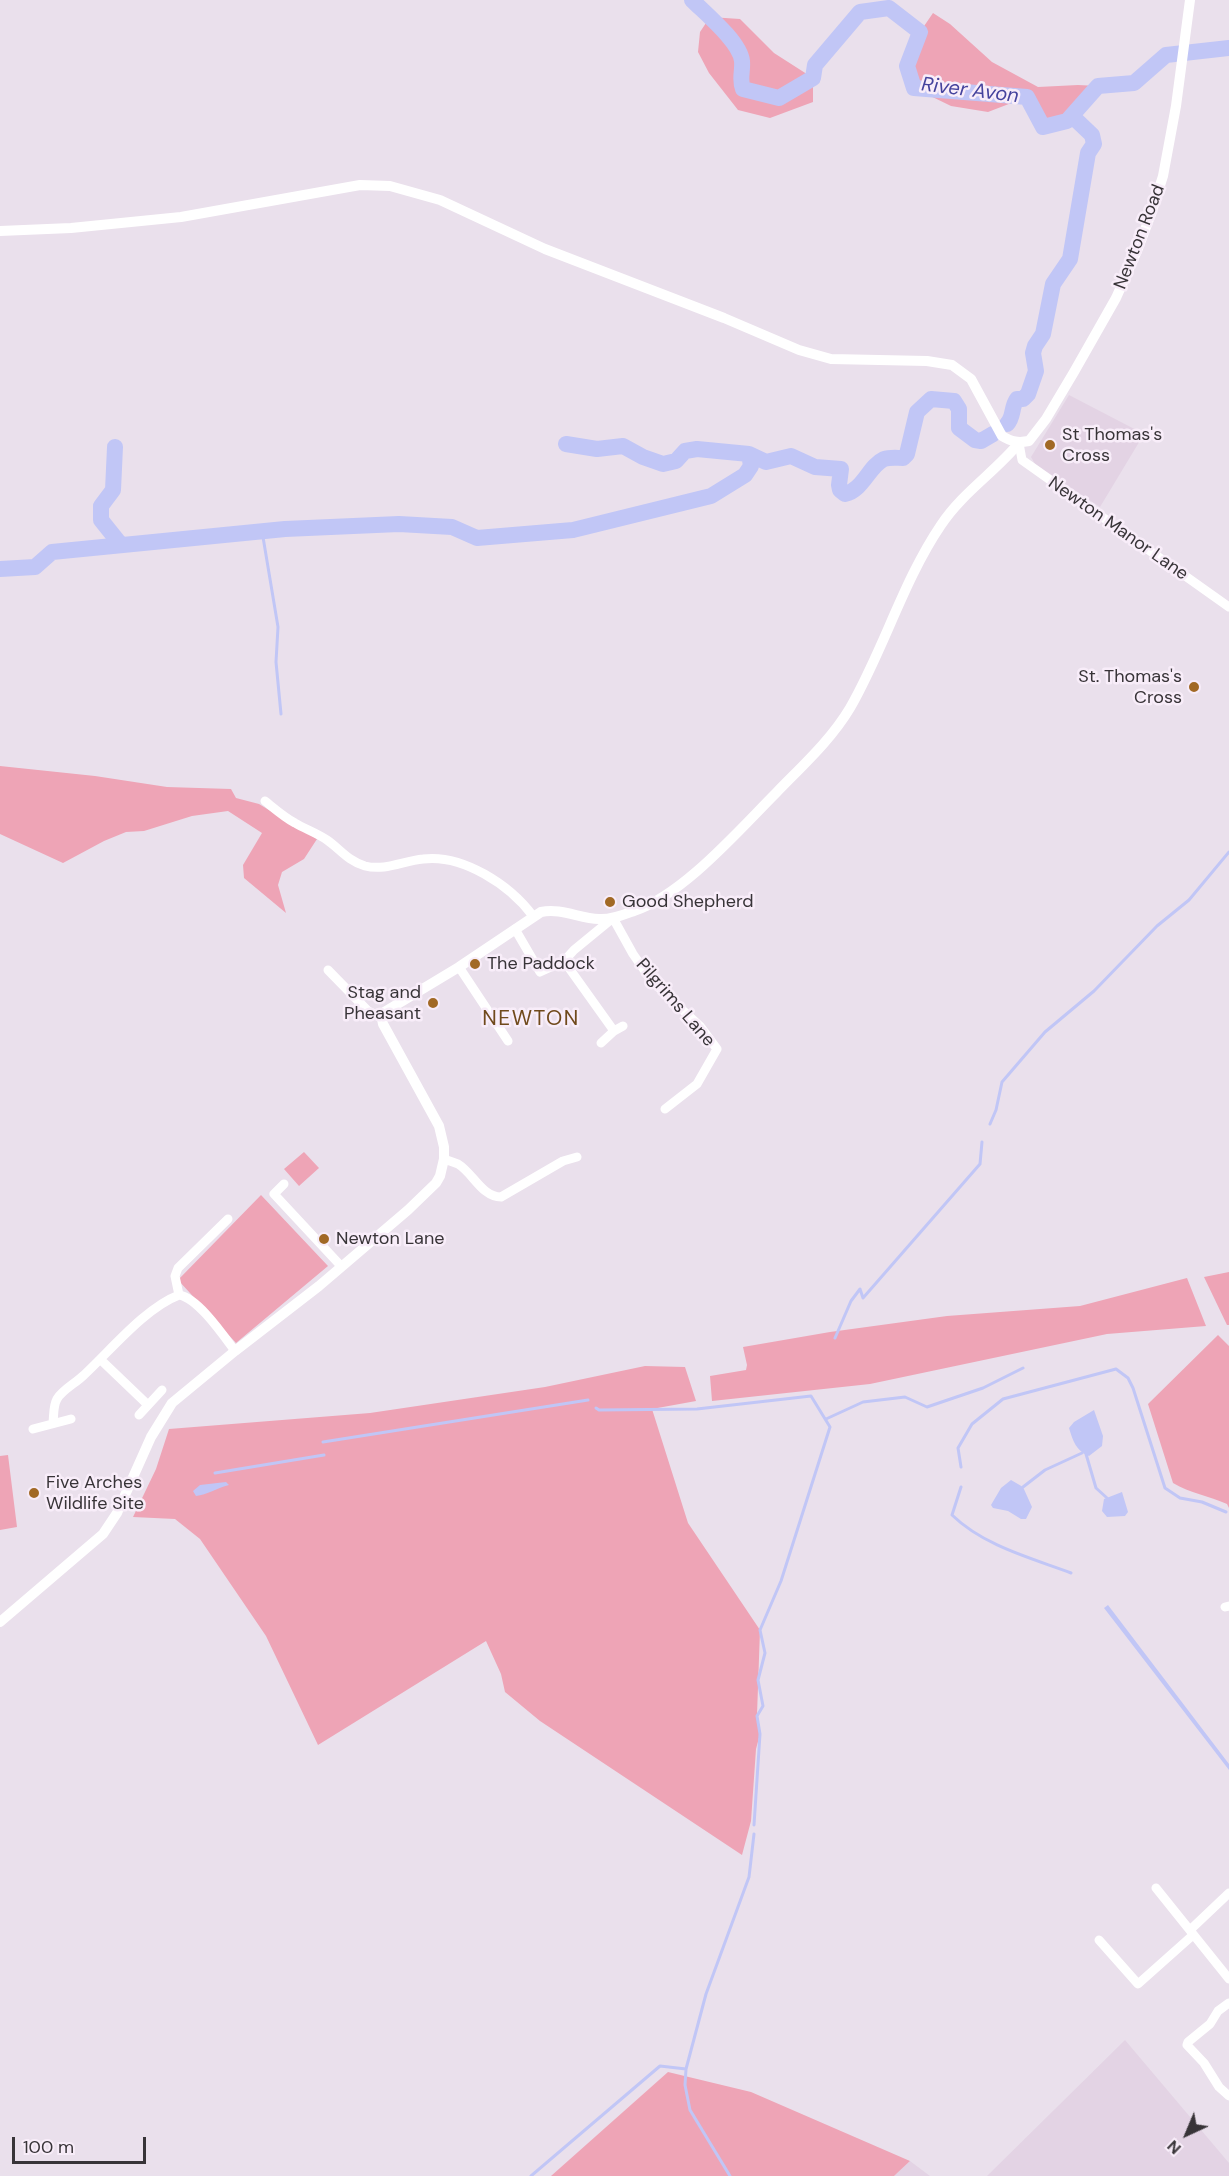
<!DOCTYPE html>
<style>
body{margin:0}
#map{position:relative;width:1229px;height:2176px;overflow:hidden;background:#eae0ec;font-family:"DM Sans",sans-serif}
canvas{display:block}
.north{position:absolute;left:1157px;top:2104px;width:60px;height:60px;-webkit-text-stroke:4px #f8edf9;paint-order:stroke;rotate:224deg;font-size:16px;font-weight:700;line-height:24px;text-align:center;color:#383438}
.north::after{content:'';display:block;margin:auto;width:21px;height:27px;background:#383438;clip-path:polygon(50% 0,100% 100%,50% 72%,0 100%)}
.scale{position:absolute;left:12px;top:2137px;width:134px;height:27px;box-sizing:border-box;border:3px solid #383438;border-top:0;padding-left:8px;font-size:18px;line-height:21px;white-space:nowrap;color:#383438;-webkit-text-stroke:4px #f8edf9;paint-order:stroke}
</style>
<div id="map">
<canvas width="1229" height="2176"></canvas>
<div class="north">N</div>
<div class="scale">100 m</div>
</div>
<script>
const ctx = document.querySelector('canvas').getContext('2d');
ctx.lineJoin = 'round';
function fillPath(path, color) { ctx.fillStyle = color; ctx.fill(path, 'evenodd'); }
function trace(path, color, width, dash) { ctx.strokeStyle = color; ctx.lineWidth = width; ctx.lineCap = dash ? 'butt' : 'round'; ctx.setLineDash(dash || []); ctx.stroke(path); }
function drawText(font, color, halo, rows, align = 'center') {
  ctx.font = font + ' "DM Sans",sans-serif'; ctx.lineWidth = 5; ctx.setLineDash([]); ctx.textBaseline = 'middle'; ctx.strokeStyle = halo; ctx.fillStyle = color; for (const [text, x, y, turn = 0] of rows) {
    ctx.save(); ctx.translate(x, y); ctx.rotate((+turn || 0) * Math.PI / 180); ctx.textAlign = isNaN(turn) ? turn : align; if (halo) ctx.strokeText(text, 0, 0); ctx.fillText(text, 0, 0); ctx.restore();
  }
}
fillPath(new Path2D(`
 M1069,395L1144,434L1100,507L1035,464L1031,457Z
 M1125,2040L1229,2163V2176H987Z
 M910,2161L930,2176H894Z`), '#e3d3e4');
fillPath(new Path2D(`
 M933,13L950,24L992,62L1038,87L1078,85L1098,86L1067,121L1043,127L1027,97L988,112L951,106L914,88L907,66L920,32Z
 M710,17L740,19L774,53L813,78V102L770,118L738,110L709,73L698,52L700,32Z
 M0,766L95,776L167,787L231,789L236,798L259,804L317,839L304,859L282,872L278,885L286,913L244,878L243,865L262,833L228,811L192,816L144,831L126,832L104,841L63,863L0,834Z
 M304,1152L319,1168L299,1186L284,1169Z
 M261,1195L328,1266L236,1343L178,1280Z
 M1229,1272V1325H1227L1204,1277Z
 M1187,1278L1206,1326L1107,1334L870,1384L712,1401L710,1376L746,1370L747,1365L743,1347L830,1332L947,1316L1080,1306Z
 M1218,1335L1229,1346V1508L1227,1504C1209,1496 1190,1493 1173,1483L1148,1404Z
 M645,1366L685,1367L696,1401L652,1409L688,1523L760,1630L757,1715L760,1734L756,1749L751,1821L742,1855L540,1721L505,1692L501,1674L486,1641L318,1745L266,1636L200,1539L175,1519L133,1517L156,1469L169,1429L370,1413L545,1387Z
 M8,1455L17,1527L0,1530V1456Z
 M668,2072L751,2092L910,2161L894,2176H551Z`), '#eea4b6');
fillPath(new Path2D(`
 M1094,1410L1103,1436L1102,1446L1089,1456C1076,1451 1073,1441 1069,1428L1074,1422Z
 M1011,1480L1023,1487L1032,1507L1026,1519H1021L1008,1511L993,1508L991,1505L1001,1488Z
 M226,1482L229,1485C217,1488 207,1495 196,1496L193,1491L200,1485Z
 M1122,1492L1128,1512L1125,1516L1107,1517L1102,1511L1104,1499Z
 M1108,1605L1229,1764V1770L1104,1608Z`), '#c1c6f6');
trace(new Path2D(`
 M262,531L278,627L276,662L281,714
 M990,1124L996,1110L1002,1082L1045,1032L1094,991L1157,926L1189,900L1229,852
 M835,1338L851,1301L860,1289L863,1298L980,1164L982,1142
 M596,1408L599,1410L697,1409L811,1396L830,1427L781,1581L760,1630L765,1653L758,1680L763,1706L757,1716L760,1734L754,1825
 M826,1419L863,1402L905,1397L927,1407L983,1388L1023,1368
 M323,1442L588,1400
 M1086,1454L1096,1488L1107,1498
 M961,1467L958,1448L972,1424L1003,1399L1116,1369L1128,1378L1133,1388L1165,1488L1180,1498L1202,1502L1226,1512
 M215,1473L324,1455
 M961,1487L952,1515C984,1546 1031,1558 1071,1573
 M1023,1487L1045,1470L1082,1453
 M531,2176L660,2066L686,2069
 M730,2176L690,2110L685,2085L686,2069L706,1994L749,1877L754,1834`), '#c1c6f6', 3);
trace(new Path2D(`
 M692,0C706,14 740,42 742,61C743,72 739,79 743,89L779,98L813,78L815,65L860,12L889,8L920,32L907,66L914,88L1027,97L1043,127L1067,121L1098,86L1134,83L1166,55L1229,48
 M1007,424C1014,417 1011,407 1017,399H1023L1028,394L1036,371L1033,353L1035,346L1043,334L1053,284L1070,259L1088,153L1094,144L1092,135L1072,116
 M566,444L597,449L623,446L643,457L663,464L676,461L685,451L697,449L749,454
 M115,447L113,490L101,506V520L121,545
 M0,569L35,567L52,552L285,529L399,524L452,527L477,538L573,530L711,496L745,475L751,466L749,454L766,462L791,456L815,467L841,469L839,485L840,490L845,494C863,490 869,466 884,459C890,457 897,458 903,458L907,454L917,412L931,399L954,401L959,409V428L975,440L981,441L993,434`), '#c1c6f6', 16);
trace(new Path2D(`
 M1019,443L1022,460L1229,607
 M265,801C275,809 284,817 295,823C305,829 317,833 327,840C340,849 348,861 365,866C385,871 403,861 423,859C463,854 510,885 533,916
 M515,929L540,972L564,961L574,950L613,918L633,954L649,977L664,993L700,1026L717,1049L697,1084L665,1109
 M564,961L614,1031
 M459,967L508,1041
 M328,970L368,1011L380,1017
 M601,1043L614,1031L623,1026
 M444,1159C449,1161 454,1162 458,1164C473,1173 482,1197 501,1197L563,1161L577,1157
 M284,1184L274,1194L341,1266
 M179,1295L175,1276L178,1268L228,1219
 M179,1295C198,1298 223,1335 235,1351
 M101,1360L148,1405
 M139,1415L162,1390
 M53,1422C54,1415 53,1406 57,1399C62,1390 76,1383 84,1375C111,1350 145,1308 179,1295
 M33,1429L71,1419
 M1225,1607L1229,1606
 M1156,1888L1229,1979
 M1190,1930L1229,1893
 M1099,1940L1138,1984L1193,1935
 M1229,2003L1218,2011L1210,2024L1188,2042L1187,2045L1204,2063L1219,2087L1229,2096`), '#fff', 9);
trace(new Path2D(`
 M0,231L71,228L181,217L360,185L390,186L440,200L545,249L724,318L799,350L831,359L927,361L952,365L971,379L1002,436C1012,442 1018,443 1029,441L1046,419L1074,372L1116,298L1137,251L1151,214L1163,176L1176,106L1190,0
 M0,1622L103,1534L117,1513L151,1437L172,1403L235,1351L319,1286L408,1210L436,1183L440,1176L444,1159V1147L439,1126L383,1024L381,1014L459,967L541,912C561,908 579,918 599,919C611,920 623,915 634,911C683,895 739,830 776,793C802,766 831,740 850,708C884,649 903,581 941,525C962,493 995,472 1019,443`), '#fff', 10);
for (const [x, y, r, color] of [
 [1050,445,6,"#a16925"],
 [1194,687,6,"#a16925"],
 [610,902,6,"#a16925"],
 [475,964,6,"#a16925"],
 [433,1003,6,"#a16925"],
 [324,1239,6,"#a16925"],
 [34,1493,6,"#a16925"]
]) { const dot = new Path2D(); dot.arc(x, y, r, 0, 2 * Math.PI); ctx.fillStyle = color; ctx.fill(dot); trace(dot, '#f8edf9', 2); }
drawText('18px', '#383438', '#f8edf9', [
 ["Newton Road",1140,237,-69],
 ["Newton Manor Lane",1118,529,35],
 ["Pilgrims Lane",675,1003,49]
]);
drawText('18px', '#383438', '#f8edf9', [
 ["St Thomas's",1062,435],
 ["Cross",1062,456],
 ["St. Thomas's",1182,677,"right"],
 ["Cross",1182,698,"right"],
 ["Good Shepherd",622,902],
 ["The Paddock",487,964],
 ["Stag and",421,993,"right"],
 ["Pheasant",421,1014,"right"],
 ["Newton Lane",336,1239],
 ["Five Arches",46,1483],
 ["Wildlife Site",46,1504]
], 'left');
drawText('italic 20px', '#45439d', '#f8edf9', [
 ["River Avon",970,91,7]
]);
ctx.letterSpacing = '1.5px';
drawText('21px', '#704a1c', '#f8edf9', [
 ["NEWTON",531,1019]
]);
ctx.letterSpacing = '0px';
</script>
